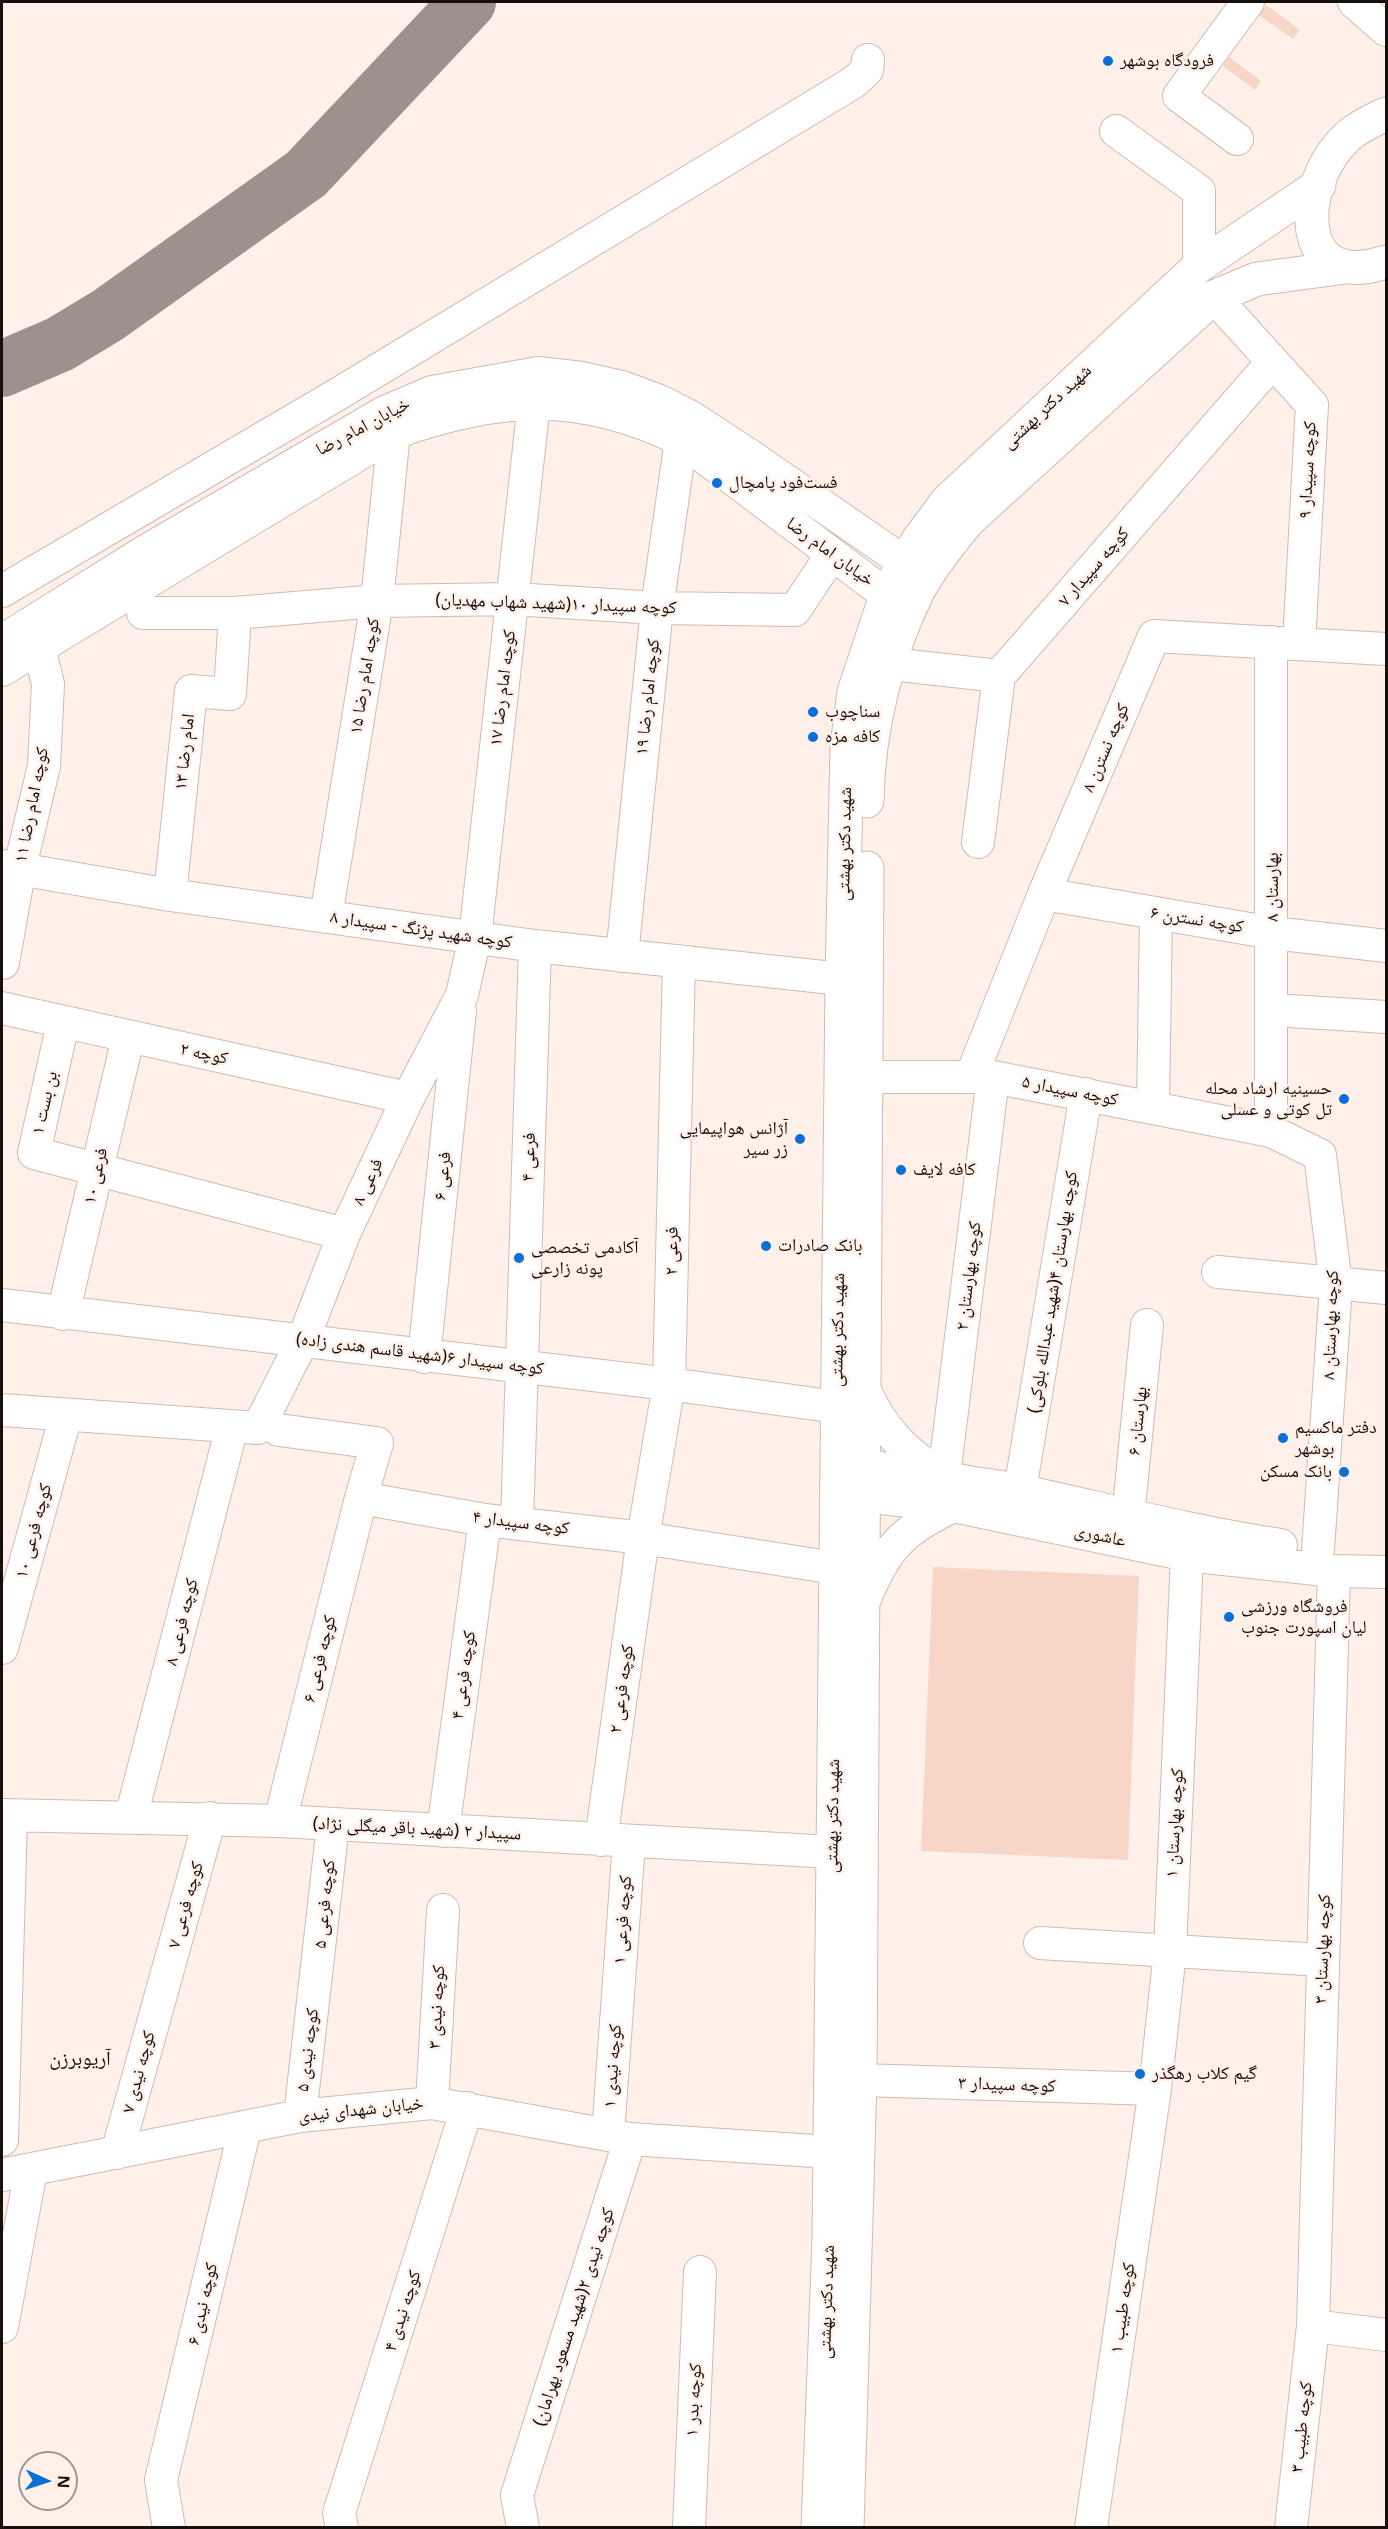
<!DOCTYPE html>
<meta charset="utf-8">
<style>
body{margin:0}
#map{position:relative;width:1388px;height:2529px;overflow:hidden;background:#fff0ea;font-family:"Noto Sans",sans-serif}
canvas{display:block}
.frame{position:absolute;inset:0;border:3px solid #160f0b;pointer-events:none}
.north{position:absolute;left:18px;top:2451px;width:60px;height:60px;box-sizing:border-box;background:#fff0ea;border:2px solid #a29691;border-radius:50%;rotate:93deg;font-size:16px;font-weight:700;line-height:24px;text-align:center;color:#160f0b}
.north::after{content:'';display:block;margin:auto;width:21px;height:27px;background:#0970d8;clip-path:polygon(50% 0,100% 100%,50% 72%,0 100%)}
</style>
<div id="map">
<canvas width="1388" height="2529"></canvas>
<div class="frame"></div>
<div class="north">N</div>
</div>
<script>
const ctx = document.querySelector('canvas').getContext('2d');
ctx.lineJoin = 'round';
function fillPath(path, color) { ctx.fillStyle = color; ctx.fill(path, 'evenodd'); }
function trace(path, color, width, dash) { ctx.strokeStyle = color; ctx.lineWidth = width; ctx.lineCap = dash ? 'butt' : 'round'; ctx.setLineDash(dash || []); ctx.stroke(path); }
function drawText(font, color, halo, rows, align = 'center') {
  ctx.font = font + ' "Noto Sans","Noto Naskh Arabic",sans-serif'; ctx.lineWidth = 5; ctx.setLineDash([]); ctx.textBaseline = 'middle'; ctx.strokeStyle = halo; ctx.fillStyle = color; for (const [text, x, y, turn = 0] of rows) {
    ctx.save(); ctx.translate(x, y); ctx.rotate((+turn || 0) * Math.PI / 180); ctx.textAlign = isNaN(turn) ? turn : align; if (halo) ctx.strokeText(text, 0, 0); ctx.fillText(text, 0, 0); ctx.restore();
  }
}
fillPath(new Path2D(`
 M1266,5L1300,30L1293,39L1259,15Z
 M1229,57L1261,81L1255,90L1223,66Z
 M933,1567L1139,1576L1128,1860L921,1851Z`), '#f8d6c7');
trace(new Path2D(`
 M2,369L60,344L108,315L306,174L468,2`), '#9c918c', 56);
const minor = new Path2D(`
 M1354,2L1386,30
 M1116,131L1199,191V266
 M1237,139L1179,96L1248,2
 M1214,297L1312,405L1299,644
 M2,591L333,397L854,82L867,70L868,60
 M143,613H235L377,601L514,599L657,608L795,610L832,554
 M2,641L144,552L383,413L432,392L538,373L582,378L622,387L662,402L691,417L749,455L904,562L919,590L887,593L872,584L681,440C579,390 498,396 394,433L2,670
 M1271,642V1131
 M891,664L999,676L1261,375
 M978,842L999,676
 M2,866L170,895L535,946L842,979
 M1044,894L1273,933L1386,946
 M170,895L191,691L230,694L235,613
 M326,917L377,601L394,433
 M622,956L657,608L681,440
 M3,963L20,867L44,766L48,684L39,647
 M2,1008L408,1098
 M1273,1010L1386,1017
 M63,1023L34,1153L344,1234
 M865,1077H993L1271,1131L1320,1155L1336,1285L1318,1550
 M971,1077L1044,894L1154,636L1386,649
 M1153,1107L1156,914
 M1218,1272L1386,1288
 M2,1305L669,1384L837,1407
 M63,1314L128,1038
 M424,1357L460,1011
 M864,1389C882,1428 904,1453 942,1475C954,1482 1001,1486 1018,1490C1106,1509 1192,1532 1281,1545
 M2,1410L258,1428L303,1340L344,1234L408,1098L462,995L475,937L534,403
 M279,1430L377,1443L361,1498L485,1520L643,1538L835,1568
 M840,1479L863,1466L944,1476L993,1077
 M840,1483L863,1496L954,1506
 M1020,1490L1086,1094
 M1128,1517L1147,1325
 M517,1523L535,946
 M863,1604C884,1550 901,1530 954,1506L1187,1555L1334,1571L1386,1572
 M2,1648L66,1415
 M2,1815L280,1821L833,1852
 M131,1817L232,1427
 M280,1821L361,1498
 M443,1831L485,1520
 M601,1840L643,1538L669,1384L679,961
 M1040,1943L1322,1960
 M860,2080L1155,2089
 M432,2103L443,1910
 M300,2116L333,1825
 M608,2134L629,1842
 M2,2140L11,1816
 M117,2153L210,1818
 M2,2175L300,2116L432,2103L630,2139L830,2152
 M1313,2326L1386,2335
 M2,2327L31,2170
 M169,2528L161,2480L245,2128
 M342,2528L339,2513L467,2108
 M523,2528L517,2495L630,2139
 M689,2528L700,2272
 M1091,2528L1155,2089L1170,1952L1187,1555
 M1291,2528L1313,2326L1334,1571`);
const major = new Path2D(`
 M1386,114C1373,120 1358,127 1347,137C1298,182 1291,293 1386,262
 M867,801C868,729 887,654 919,589C932,565 950,544 967,522L1214,297L1257,279L1346,267
 M818,2528L829,2239L842,979L847,746L854,692L887,593L918,540L947,501L1199,266L1319,185
 M847,2528L860,2080L867,868`);
trace(minor, '#d1bab0', 34);
trace(major, '#d1bab0', 35);
trace(minor, '#fff', 32);
trace(major, '#fff', 33);
for (const [x, y, r, color] of [
 [1108,61,6,"#0970d8"],
 [717,483,6,"#0970d8"],
 [813,712,6,"#0970d8"],
 [813,737,6,"#0970d8"],
 [1344,1099,6,"#0970d8"],
 [800,1139,6,"#0970d8"],
 [901,1170,6,"#0970d8"],
 [766,1246,6,"#0970d8"],
 [519,1258,6,"#0970d8"],
 [1283,1438,6,"#0970d8"],
 [1344,1472,6,"#0970d8"],
 [1229,1617,6,"#0970d8"],
 [1140,2074,6,"#0970d8"]
]) { const dot = new Path2D(); dot.arc(x, y, r, 0, 2 * Math.PI); ctx.fillStyle = color; ctx.fill(dot); trace(dot, '#fff0ea', 2); }
drawText('18px', '#160f0b', '#fff0ea', [
 ["فرودگاه بوشهر",1120,61],
 ["فست‌فود پامچال",729,483],
 ["سناچوب",825,712],
 ["کافه مزه",825,737],
 ["حسینیه ارشاد محله",1332,1089,"right"],
 ["تل کوتی و عسلی",1332,1110,"right"],
 ["آژانس هواپیمایی",788,1129,"right"],
 ["زر سیر",788,1150,"right"],
 ["کافه لایف",913,1170],
 ["بانک صادرات",778,1246],
 ["آکادمی تخصصی",531,1248],
 ["پونه زارعی",531,1269],
 ["دفتر ماکسیم",1295,1428],
 ["بوشهر",1295,1449],
 ["بانک مسکن",1332,1472,"right"],
 ["فروشگاه ورزشی",1241,1607],
 ["لیان اسپورت جنوب",1241,1628],
 ["گیم کلاب رهگذر",1152,2074]
], 'left');
drawText('18px', '#160f0b', '#fff0ea', [
 ["شهید دکتر بهشتی",1047,407,-43],
 ["خیابان امام رضا",363,427,-28],
 ["کوچه سپیدار ۹",1308,470,-87],
 ["خیابان امام رضا",830,552,36],
 ["کوچه سپیدار ۷",1094,567,-49],
 ["کوچه سپیدار ۱۰(شهید شهاب مهدیان)",556,604,2],
 ["کوچه امام رضا ۱۵",365,676,-81],
 ["کوچه امام رضا ۱۷",503,688,-83],
 ["کوچه امام رضا ۱۹",648,697,-84],
 ["کوچه نسترن ۸",1106,748,-67],
 ["امام رضا ۱۳",185,752,-84],
 ["کوچه امام رضا ۱۱",32,805,-79],
 ["شهید دکتر بهشتی",845,844,-89],
 ["بهارستان ۸",1273,887,-90],
 ["کوچه نسترن ۶",1197,920,9],
 ["کوچه شهید پژنگ - سپیدار ۸",421,930,8],
 ["کوچه ۲",204,1054,12],
 ["کوچه سپیدار ۵",1070,1091,11],
 ["بن بست ۱",45,1103,-77],
 ["فرعی ۴",529,1157,-88],
 ["فرعی ۱۰",96,1176,-77],
 ["فرعی ۶",443,1176,-84],
 ["فرعی ۸",368,1182,-65],
 ["فرعی ۲",672,1251,-89],
 ["کوچه بهارستان ۲",969,1276,-83],
 ["کوچه بهارستان ۴(شهید عبدالله بلوکی)",1053,1292,-81],
 ["کوچه بهارستان ۸",1331,1325,-88],
 ["شهید دکتر بهشتی",838,1330,-89],
 ["کوچه سپیدار ۶(شهید قاسم هندی زاده)",420,1354,7],
 ["بهارستان ۶",1138,1421,-84],
 ["کوچه سپیدار ۴",521,1523,7],
 ["کوچه فرعی ۱۰",34,1531,-75],
 ["عاشوری",1100,1536,12],
 ["کوچه فرعی ۸",182,1622,-76],
 ["کوچه فرعی ۶",320,1659,-76],
 ["کوچه فرعی ۴",464,1675,-82],
 ["کوچه فرعی ۲",622,1689,-82],
 ["شهید دکتر بهشتی",833,1816,-89],
 ["کوچه بهارستان ۱",1175,1823,-87],
 ["سپیدار ۲ (شهید باقر میگلی نژاد)",417,1829,3],
 ["کوچه فرعی ۵",325,1904,-84],
 ["کوچه فرعی ۷",186,1905,-74],
 ["کوچه فرعی ۱",623,1920,-86],
 ["کوچه بهارستان ۳",1323,1949,-88],
 ["کوچه نیدی ۳",437,2007,-87],
 ["کوچه نیدی ۵",308,2050,-83],
 ["کوچه نیدی ۱",613,2066,-86],
 ["کوچه نیدی ۷",139,2072,-75],
 ["کوچه سپیدار ۳",1007,2085,2],
 ["خیابان شهدای نیدی",361,2110,-6],
 ["شهید دکتر بهشتی",827,2302,-88],
 ["کوچه نیدی ۶",203,2304,-77],
 ["کوچه طبیب ۱",1123,2308,-82],
 ["کوچه نیدی ۴",403,2311,-72],
 ["کوچه نیدی ۲(شهید مسعود بهرامان)",574,2317,-72],
 ["کوچه بدر ۱",694,2400,-87],
 ["کوچه طبیب ۳",1302,2427,-84]
]);
drawText('20px', '#160f0b', '#fff0ea', [
 ["آریو‌برزن",80,2059]
]);
</script>
